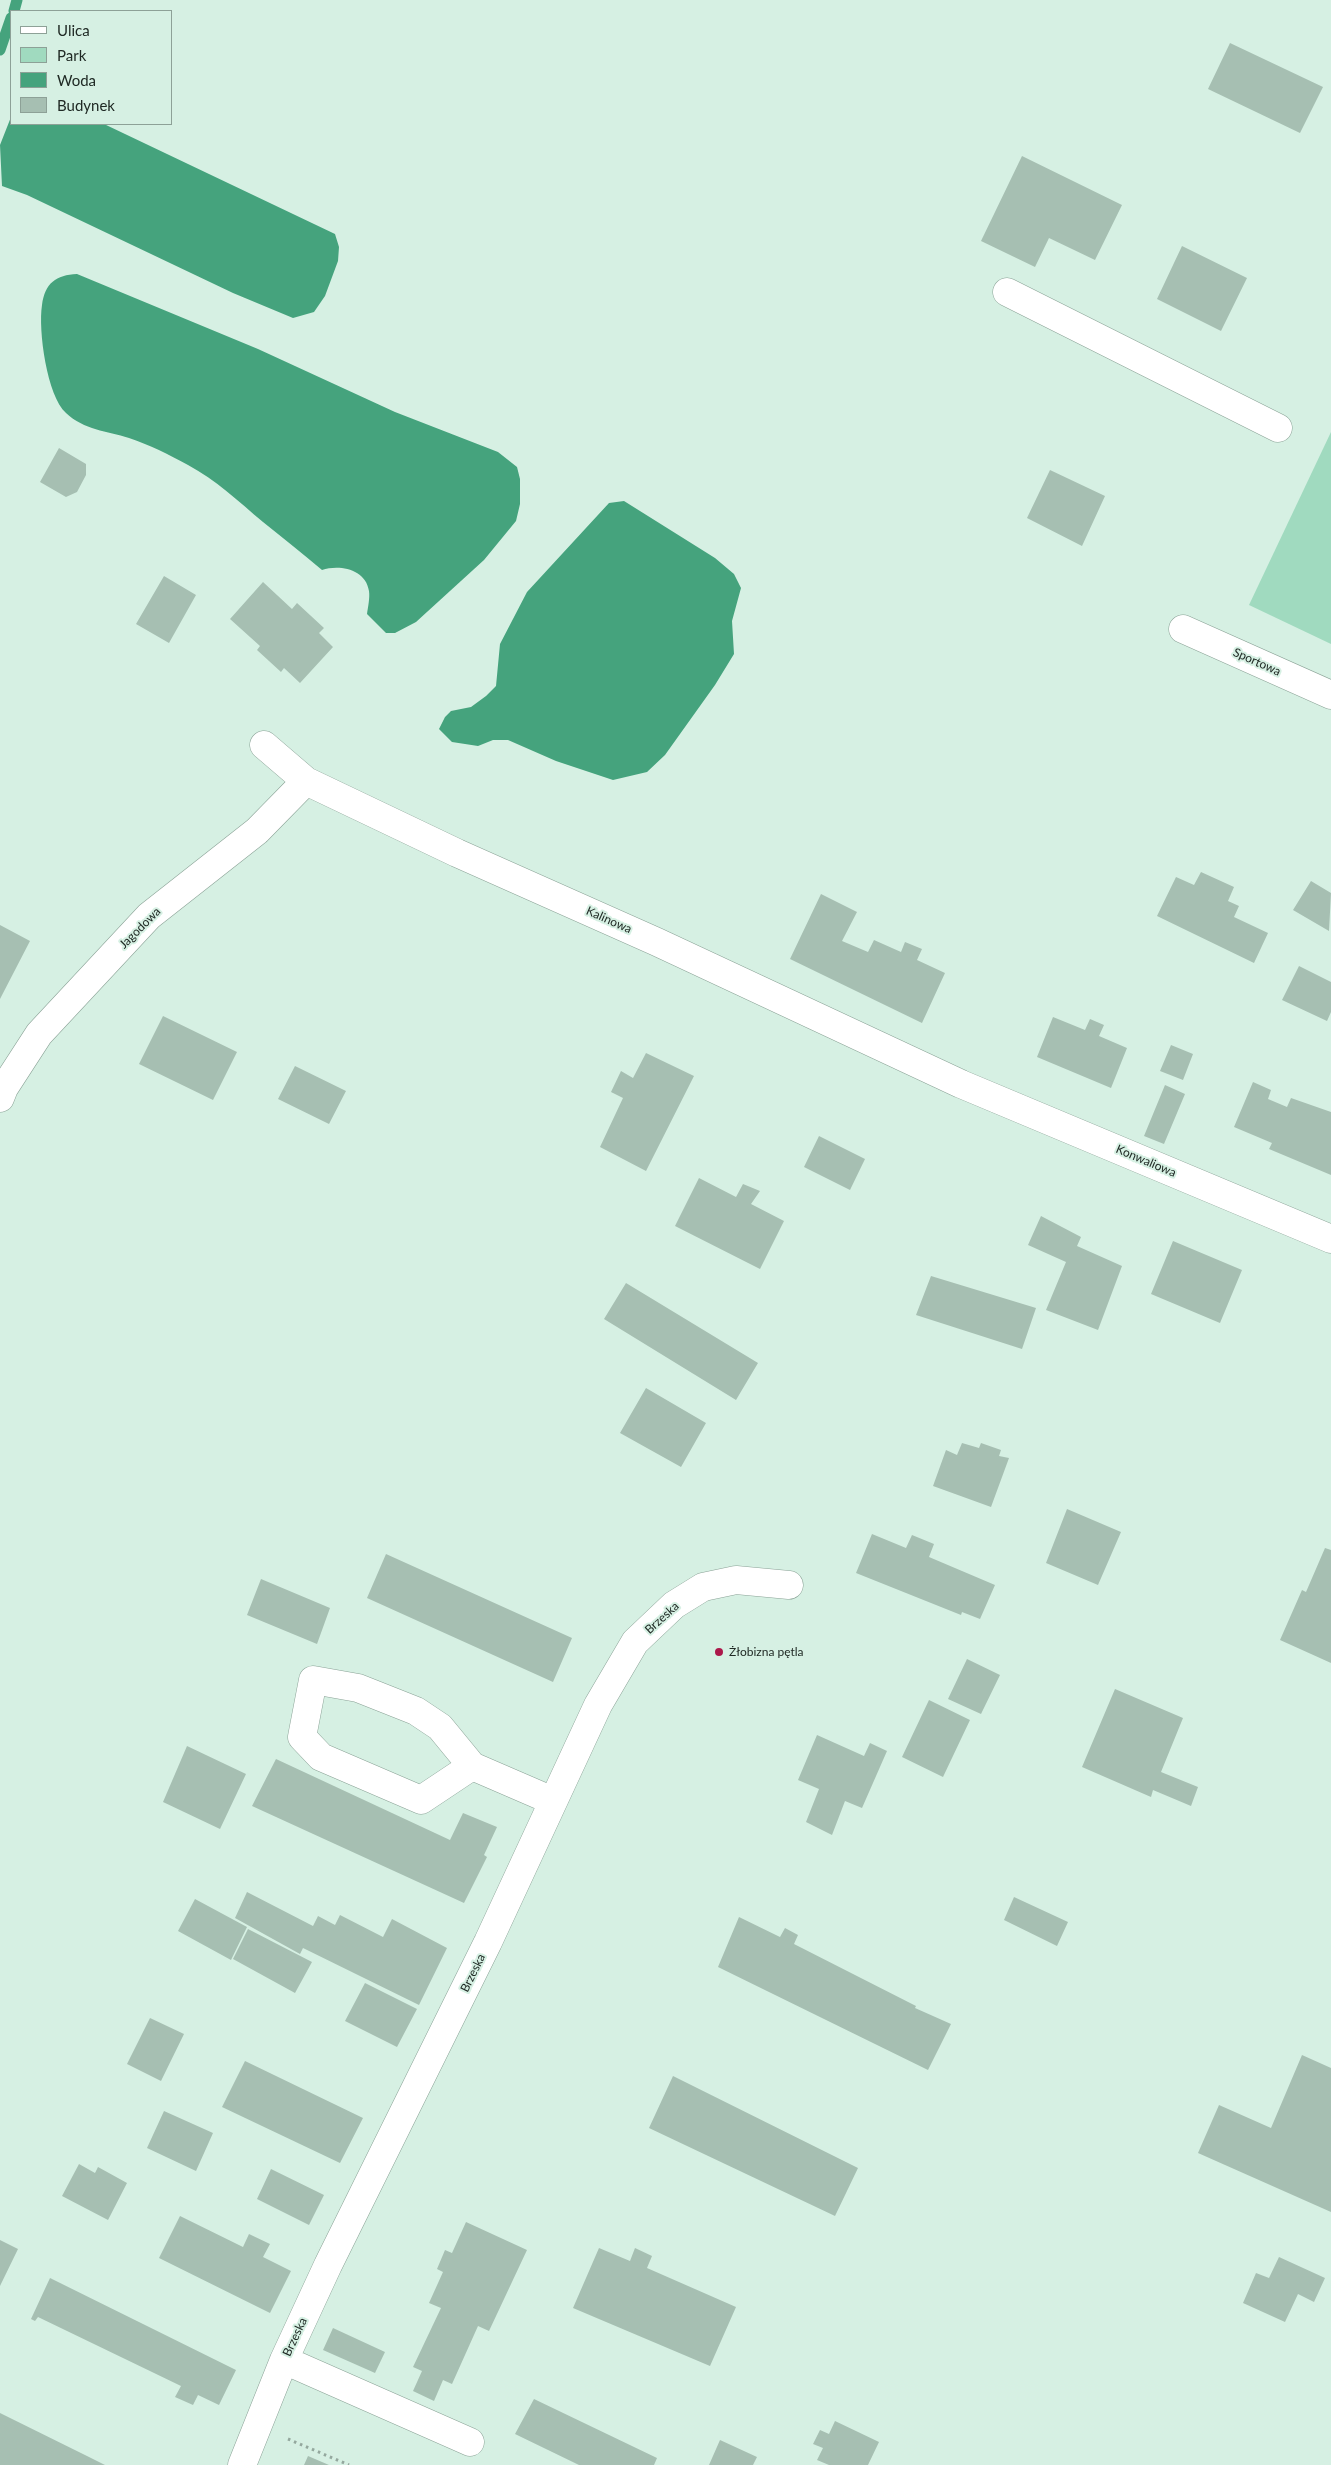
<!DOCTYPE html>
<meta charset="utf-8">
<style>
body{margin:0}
#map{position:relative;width:1331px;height:2465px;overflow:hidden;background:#d6f0e3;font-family:Lato,sans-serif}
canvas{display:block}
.legend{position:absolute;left:10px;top:10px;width:162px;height:115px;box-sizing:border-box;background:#d6f0e3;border:1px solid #8da197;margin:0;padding:6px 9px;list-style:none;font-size:15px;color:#202a25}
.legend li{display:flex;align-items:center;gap:10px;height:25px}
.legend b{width:25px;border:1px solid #8da197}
</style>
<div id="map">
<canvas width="1331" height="2465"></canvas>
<ul class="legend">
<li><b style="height:6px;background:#fff"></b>Ulica</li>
<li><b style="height:14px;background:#a0dabf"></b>Park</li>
<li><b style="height:14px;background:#45a37d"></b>Woda</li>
<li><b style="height:14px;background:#a6bfb2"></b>Budynek</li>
</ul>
</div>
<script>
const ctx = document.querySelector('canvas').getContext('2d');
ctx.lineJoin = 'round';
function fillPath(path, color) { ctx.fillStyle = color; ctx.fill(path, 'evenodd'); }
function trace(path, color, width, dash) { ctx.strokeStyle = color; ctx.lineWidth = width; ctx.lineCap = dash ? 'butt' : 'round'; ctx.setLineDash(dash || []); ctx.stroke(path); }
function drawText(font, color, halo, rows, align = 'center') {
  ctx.font = font + ' Lato,sans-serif'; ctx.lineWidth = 4; ctx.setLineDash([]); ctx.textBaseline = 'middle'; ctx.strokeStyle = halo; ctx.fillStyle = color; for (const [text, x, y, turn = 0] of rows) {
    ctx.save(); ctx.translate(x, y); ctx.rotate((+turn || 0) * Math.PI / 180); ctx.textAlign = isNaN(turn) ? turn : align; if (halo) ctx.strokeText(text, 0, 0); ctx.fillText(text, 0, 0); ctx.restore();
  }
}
fillPath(new Path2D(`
 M1331,432V644L1249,605Z`), '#a0dabf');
fillPath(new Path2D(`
 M11,117V124H104L335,234L339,247L338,261L325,296L314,312L293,318L233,293L27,195L2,186L0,145Z
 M77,274L258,349L395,412L498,452L517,467L520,479V504L516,521L484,560L416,622L395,633H386L367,614C368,607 370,598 369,591C366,569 339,564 322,570C303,554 283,538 263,522C238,501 216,480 188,465C168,454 150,445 129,438C107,431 84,430 66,413C47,396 38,330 42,305C45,283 56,275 77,274Z
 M624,501L715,558L734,574L741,588L732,621L734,654L715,685L665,755L647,772L613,780L556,761L508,740H493L478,746L452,742L439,729L445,717L451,711L471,707L486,696L496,686L500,644L527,592L609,503Z`), '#45a37d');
trace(new Path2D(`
 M14,11L17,0
 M0,50L11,18`), '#45a37d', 11);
fillPath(new Path2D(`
 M1230,43L1323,87L1300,133L1208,89Z
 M1022,156L1122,205L1095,260L1049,238L1035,267L981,241Z
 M1182,246L1247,278L1221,331L1157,299Z
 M59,448L86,464V475L77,492L66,497L40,482Z
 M1050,470L1105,496L1082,546L1027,518Z
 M164,576L196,595L169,643L136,624Z
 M263,582L292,609L297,603L324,628L319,633L333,647L300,683L284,668L281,672L257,650L260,646L230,619Z
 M1201,872L1234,887L1228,901L1239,906L1234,917L1268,933L1254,963L1157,916L1176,877L1194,885Z
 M1311,881L1331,893L1329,931L1293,910Z
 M821,894L857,912L842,941L868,952L874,940L901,952L905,942L922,949L917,960L945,973L922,1023L790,959Z
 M0,925L30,941L0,999Z
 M1299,966L1331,982V1012L1327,1021L1282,1000Z
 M163,1016L237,1052L213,1100L139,1064Z
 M1053,1017L1085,1030L1090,1019L1104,1025L1099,1036L1127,1048L1111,1088L1037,1057Z
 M1171,1045L1193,1054L1183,1080L1160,1071Z
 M646,1053L694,1076L646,1171L600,1147L623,1098L611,1092L621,1071L633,1078Z
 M295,1066L346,1091L329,1124L278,1099Z
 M1253,1082L1271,1090L1268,1099L1287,1107L1291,1098L1331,1112V1175L1269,1149L1272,1143L1234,1127Z
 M1165,1085L1185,1094L1164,1144L1144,1136Z
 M819,1136L865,1159L850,1190L804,1167Z
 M699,1178L736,1197L743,1184L760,1191L751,1204L784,1221L760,1269L675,1226Z
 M1041,1216L1081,1237L1077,1246L1122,1266L1098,1330L1046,1310L1066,1262L1028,1245Z
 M1173,1241L1242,1270L1220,1323L1151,1294Z
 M931,1276L1036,1308L1022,1349L916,1315Z
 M626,1283L758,1363L736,1400L604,1319Z
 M646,1388L706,1423L681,1467L620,1433Z
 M962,1443L979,1448L981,1443L1001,1450L999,1456L1009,1458L991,1507L933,1486L946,1450L957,1455Z
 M1067,1509L1121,1532L1098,1585L1046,1563Z
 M872,1534L906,1548L912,1535L934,1544L929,1557L995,1585L980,1619L962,1612L961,1615L856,1573Z
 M1325,1548L1331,1550V1663L1280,1640L1302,1590L1306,1592Z
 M386,1554L572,1638L553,1682L367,1598Z
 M261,1579L330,1608L317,1644L247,1615Z
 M967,1659L1000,1675L981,1714L948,1699Z
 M1115,1689L1183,1718L1161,1772L1198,1787L1191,1806L1153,1790L1151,1797L1082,1767Z
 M929,1700L970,1720L943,1777L902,1757Z
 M817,1735L864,1756L870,1743L887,1751L862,1808L845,1801L832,1835L806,1822L819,1789L798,1780Z
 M187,1746L246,1774L220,1829L163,1802Z
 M276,1759L450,1840L463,1813L497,1827L484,1855L487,1857L464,1903L252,1806Z
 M247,1892L313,1926L318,1916L335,1925L340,1915L383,1937L392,1919L447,1948L419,2005L303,1948L300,1954L235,1918Z
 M1014,1897L1068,1922L1057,1946L1004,1920Z
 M195,1899L247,1927L231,1960L178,1931Z
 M739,1917L780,1937L785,1928L798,1935L794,1944L916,2006L915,2008L951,2024L928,2070L718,1967Z
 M248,1929L312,1962L295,1993L233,1959Z
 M365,1983L417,2009L397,2047L345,2021Z
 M150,2018L184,2034L161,2081L127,2064Z
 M1302,2055L1331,2068V2212L1198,2153L1219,2105L1271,2128Z
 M245,2061L363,2118L340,2163L222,2107Z
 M673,2076L858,2168L835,2216L649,2128Z
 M164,2111L213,2133L196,2171L147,2148Z
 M79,2164L95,2173L98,2167L127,2183L108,2220L62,2196Z
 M271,2169L324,2195L309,2225L257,2199Z
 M180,2216L243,2247L249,2234L270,2244L263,2257L291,2271L270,2313L159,2258Z
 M466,2222L527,2250L489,2331L478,2326L452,2384L443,2380L434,2401L413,2391L422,2371L413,2367L441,2308L429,2303L443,2272L437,2269L445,2250L452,2253Z
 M0,2240L18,2249L0,2286Z
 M599,2248L630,2261L635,2248L652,2256L647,2268L736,2307L710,2366L573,2308Z
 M1279,2257L1325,2278L1314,2302L1298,2294L1285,2322L1243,2303L1256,2273L1269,2278Z
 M50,2278L236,2370L219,2405L198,2395L193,2405L175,2397L181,2386L38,2317L35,2321L31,2319Z
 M333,2328L385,2352L375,2373L323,2350Z
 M534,2399L657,2458L654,2465H579L515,2434Z
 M0,2413L87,2456L105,2465H0Z
 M835,2421L879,2442L868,2465H829L817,2460L823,2448L813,2444L820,2430L829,2434Z
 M720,2440L757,2457L753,2465H709Z
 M308,2456L329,2465H304Z`), '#a6bfb2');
const minor = new Path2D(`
 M1007,292L1278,428
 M1183,629L1331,695
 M264,745L306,781L457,853L657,942L961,1084L1331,1239
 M0,1098L4,1088L39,1034L149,916L257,831L306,781
 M472,1766L421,1800L321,1757L302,1737L313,1680L358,1688L416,1711L440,1727L472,1766L553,1801
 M284,2360L470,2442
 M242,2465L284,2360L328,2265L488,1942L598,1705L635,1642L674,1605L703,1587L736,1580L789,1585`);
trace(minor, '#8aa296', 29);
trace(new Path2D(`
 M288,2439L349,2465`), '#94a89e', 3, [2.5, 4]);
trace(minor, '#fff', 28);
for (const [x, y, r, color] of [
 [719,1652,5,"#ab184a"]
]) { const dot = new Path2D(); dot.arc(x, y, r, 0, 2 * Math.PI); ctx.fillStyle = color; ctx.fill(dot); trace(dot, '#d6f0e3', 2); }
drawText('12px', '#202a25', '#d6f0e3', [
 ["Sportowa",1257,662,24],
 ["Kalinowa",609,920,24],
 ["Jagodowa",140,928,-45],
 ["Konwaliowa",1146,1161,23],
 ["Brzeska",662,1618,-42],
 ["Brzeska",473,1973,-64],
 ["Brzeska",295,2337,-65]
]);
drawText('12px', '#202a25', '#d6f0e3', [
 ["Żłobizna pętla",729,1652]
], 'left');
</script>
